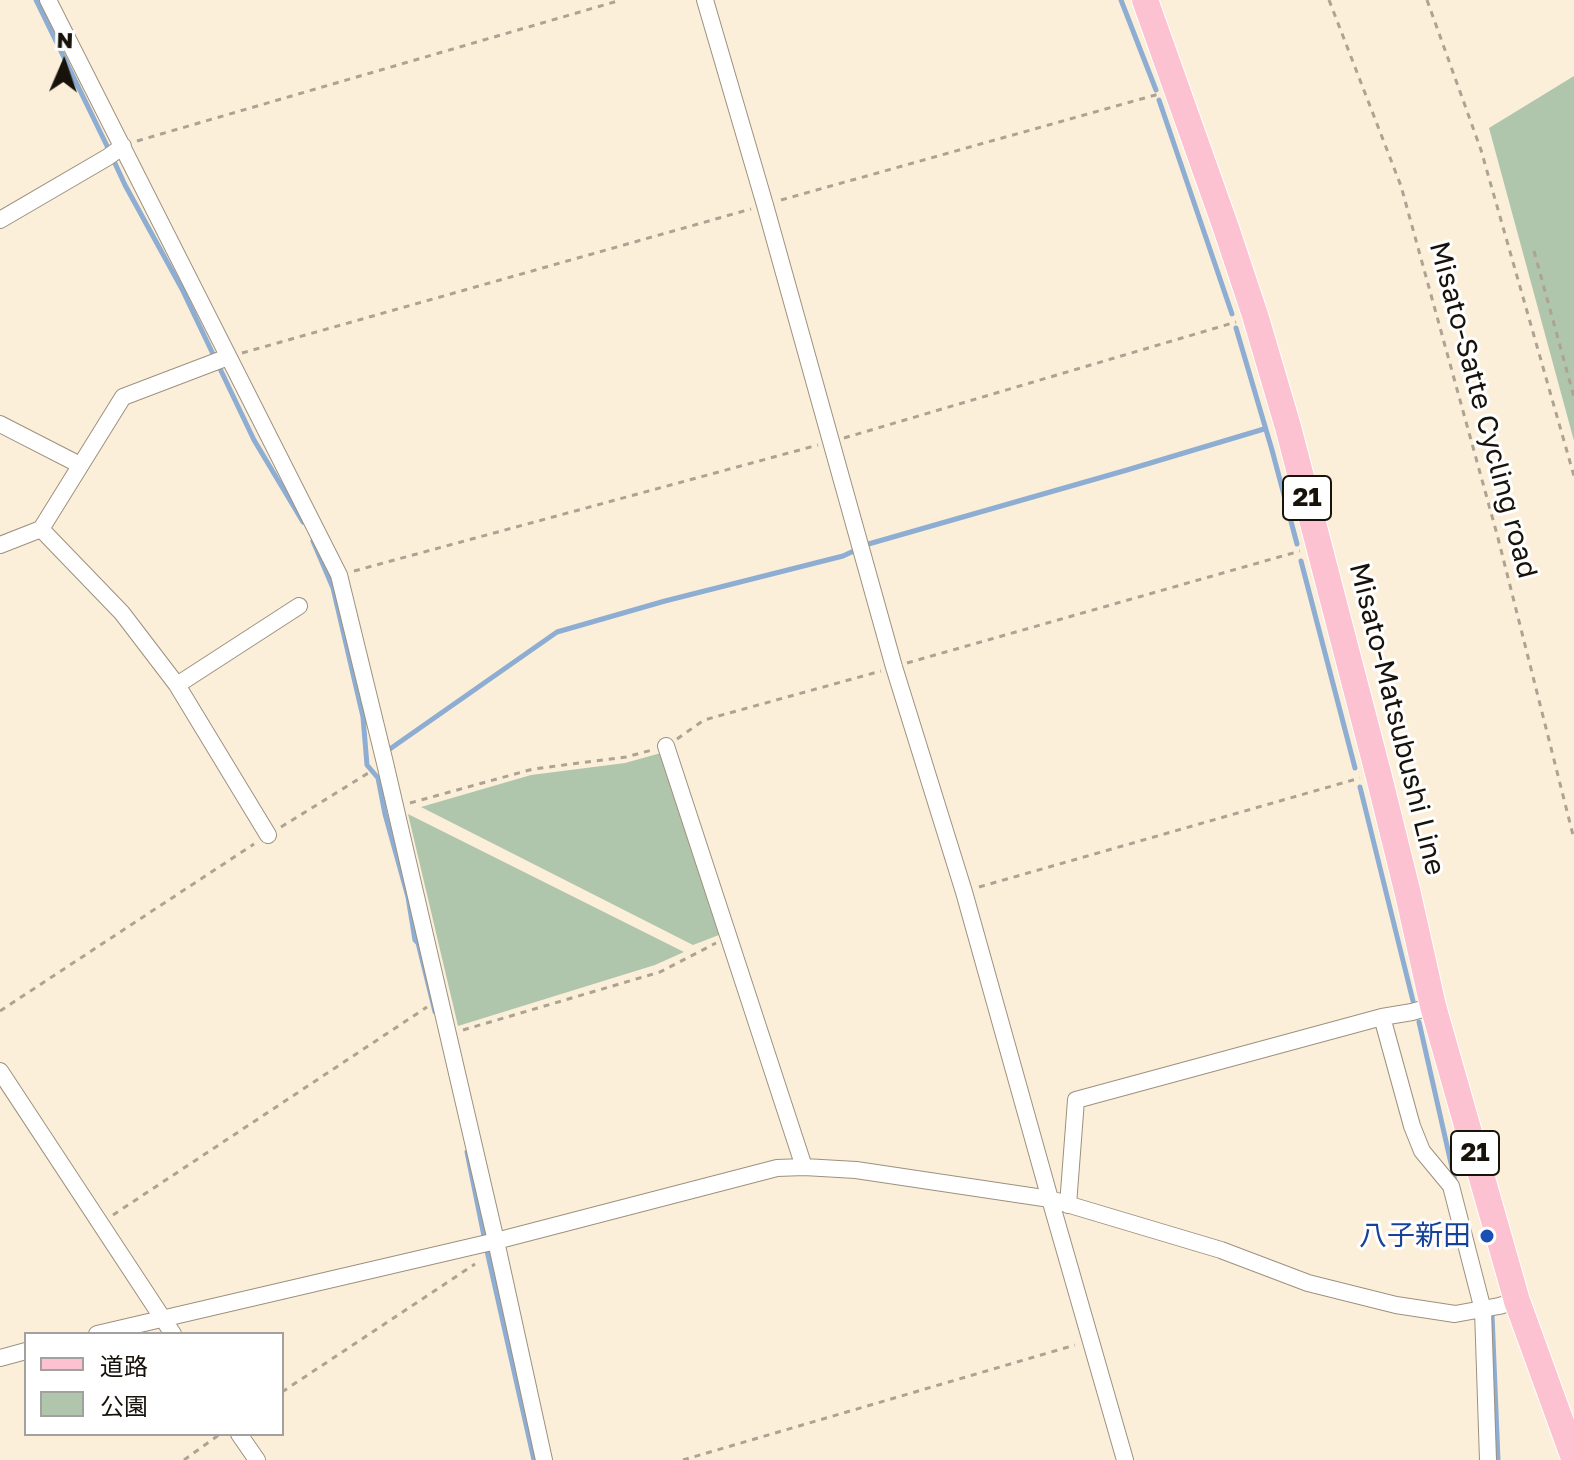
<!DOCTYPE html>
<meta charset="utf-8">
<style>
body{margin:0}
#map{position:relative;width:1574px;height:1460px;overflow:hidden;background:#fcefda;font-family:"Golos Text","Noto Sans JP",sans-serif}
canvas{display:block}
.legend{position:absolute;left:24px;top:1332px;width:260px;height:104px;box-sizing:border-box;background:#fff;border:2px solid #a2a19d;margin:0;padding:10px 14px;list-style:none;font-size:24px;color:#17130b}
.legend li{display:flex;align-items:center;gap:16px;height:40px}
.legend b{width:40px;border:2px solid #a2a19d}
.north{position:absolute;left:24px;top:24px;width:80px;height:80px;-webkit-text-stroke:6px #fff;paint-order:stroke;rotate:2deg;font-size:22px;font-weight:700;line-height:32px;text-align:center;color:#17130b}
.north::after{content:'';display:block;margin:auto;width:28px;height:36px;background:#17130b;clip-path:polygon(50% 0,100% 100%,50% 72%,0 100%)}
</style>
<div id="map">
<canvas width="1574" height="1460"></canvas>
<ul class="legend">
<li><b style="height:10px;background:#fcc2d1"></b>道路</li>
<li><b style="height:22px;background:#afc6ad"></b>公園</li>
</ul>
<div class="north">N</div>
</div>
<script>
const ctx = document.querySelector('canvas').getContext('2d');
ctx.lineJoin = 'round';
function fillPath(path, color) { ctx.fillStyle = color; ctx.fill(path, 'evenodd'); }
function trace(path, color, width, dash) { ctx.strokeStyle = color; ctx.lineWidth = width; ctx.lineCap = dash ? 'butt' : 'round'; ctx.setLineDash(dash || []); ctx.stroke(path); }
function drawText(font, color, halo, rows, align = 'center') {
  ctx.font = font + ' "Golos Text","Noto Sans JP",sans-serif'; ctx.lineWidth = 6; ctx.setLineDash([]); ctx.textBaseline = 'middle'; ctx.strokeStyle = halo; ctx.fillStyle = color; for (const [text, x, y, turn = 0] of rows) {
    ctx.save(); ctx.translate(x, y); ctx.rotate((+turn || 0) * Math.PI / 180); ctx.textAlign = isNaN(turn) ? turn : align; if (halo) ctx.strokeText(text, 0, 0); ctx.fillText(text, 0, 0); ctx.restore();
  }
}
fillPath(new Path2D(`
 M1574,76V441L1489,128Z
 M661,753L719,935L693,945L421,807L531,775L625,763Z
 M408,814L684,952L655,965L458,1026Z`), '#afc6ad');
trace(new Path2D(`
 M36,0L109,150
 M1121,0L1156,90
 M1159,100L1232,314
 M113,159L125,185L182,289L254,440L303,522
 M1236,328L1272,450L1297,544
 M313,541L333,588L363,717L367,765L378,778L385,814L408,897L415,940L418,943L435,1012
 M865,545L1127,470L1264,429
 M1301,561L1355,768
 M387,751L557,632L665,601L843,556L856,550
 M1360,787L1413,1001
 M1419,1022L1455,1181
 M467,1152L487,1251L534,1460
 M1492,1314L1498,1460`), '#8dadd2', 5);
const street = new Path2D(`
 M48,0L339,575L385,763L496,1241L544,1460
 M705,0L765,205L894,667L964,892L1050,1199L1125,1460
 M0,220L108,157L123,146
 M0,424L80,465
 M41,529L122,613L177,685
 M0,545L41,529L123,397L228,357
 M666,746L804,1167
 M268,835L177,685L299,606
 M1382,1017L1412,1126L1422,1151L1451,1186L1483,1310L1488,1460
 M0,1071L173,1334
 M1068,1205L1076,1100L1382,1017L1412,1012L1433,1006
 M97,1334L496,1241L777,1168L804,1167L856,1170L1050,1199L1221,1250L1308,1283L1396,1305L1455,1314L1499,1306L1517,1301
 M0,1358L26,1351
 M239,1434L257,1460`);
const primary = new Path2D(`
 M1145,0L1226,228L1255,315L1288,427L1378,773L1408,894L1433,1006L1517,1301L1574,1458`);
trace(street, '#9d917e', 18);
trace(primary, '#fff', 28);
trace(new Path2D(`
 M1329,0L1401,186L1498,538L1574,839
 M1427,0L1481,150L1574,476
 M137,141L621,0
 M781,200L1159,94
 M1534,251L1574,397
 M242,353L751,209
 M844,438L1236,322
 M354,571L818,445
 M907,663L1300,551
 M677,739L704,720L881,671
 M410,803L533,769L626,757L652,750
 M281,827L370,772
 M979,887L1360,778
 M0,1011L254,844
 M463,1030L660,972L716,943
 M113,1215L427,1007
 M282,1392L475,1264
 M184,1460L220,1434
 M683,1460L1075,1345`), '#ada393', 3, [6, 6]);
trace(street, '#fff', 16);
trace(primary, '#fcc2d1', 26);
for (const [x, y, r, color] of [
 [1487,1236,8,"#1a4fb4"]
]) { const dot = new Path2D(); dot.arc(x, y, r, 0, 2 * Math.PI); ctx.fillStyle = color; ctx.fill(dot); trace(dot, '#fff', 3); }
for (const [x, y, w] of [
 [1307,498,48],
 [1475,1153,48]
]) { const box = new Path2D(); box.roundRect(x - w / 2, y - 22, w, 44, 6); ctx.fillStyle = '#fff'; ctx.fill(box); trace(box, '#17130b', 2); }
drawText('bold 26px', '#17130b', null, [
 ["21",1307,498],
 ["21",1475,1153]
]);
drawText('28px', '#17130b', '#fff', [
 ["Misato-Satte Cycling road",1483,410,75],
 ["Misato-Matsubushi Line",1397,719,76]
]);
drawText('28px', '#164399', '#fff', [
 ["八子新田",1471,1236]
], 'right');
</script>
